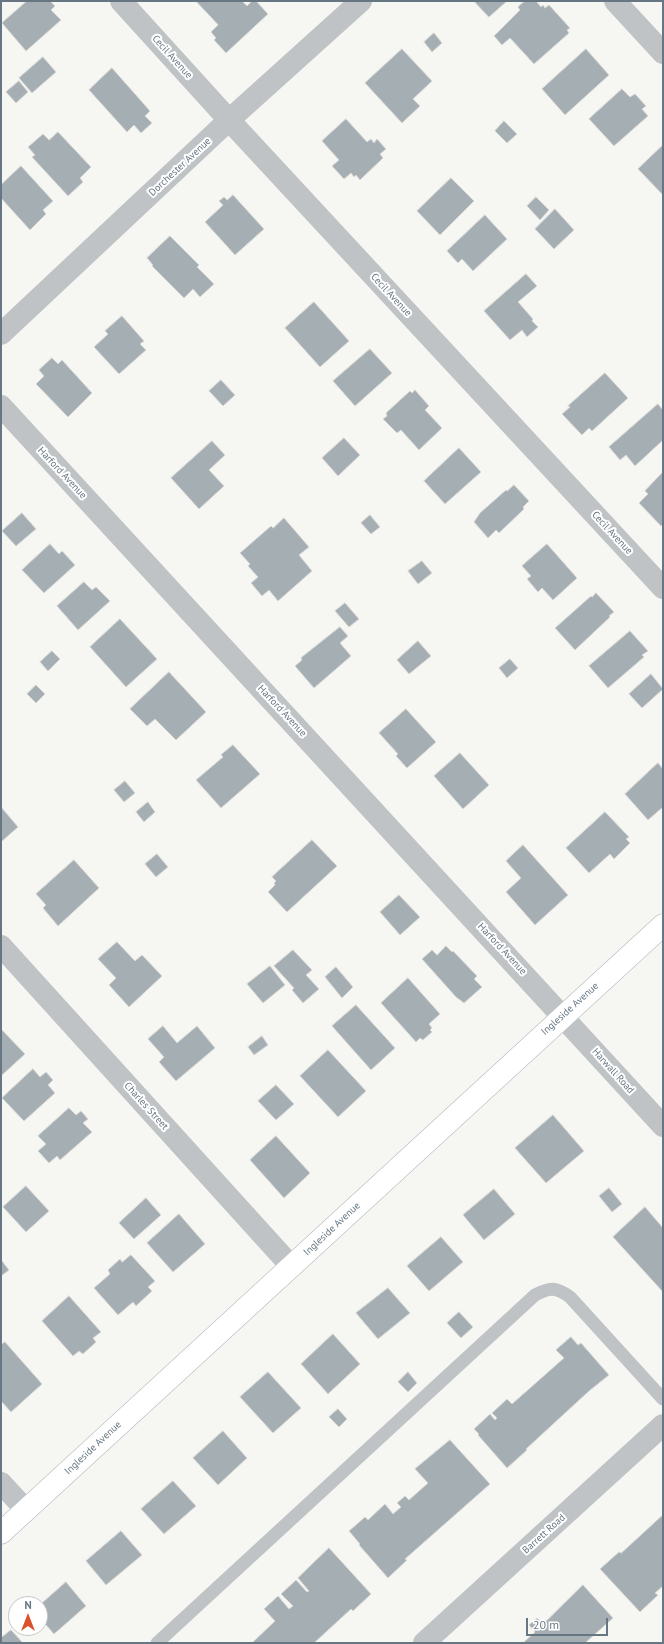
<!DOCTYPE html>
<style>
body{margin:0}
#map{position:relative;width:664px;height:1644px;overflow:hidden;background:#f6f6f2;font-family:"PT Sans",sans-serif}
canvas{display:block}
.frame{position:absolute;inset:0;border:2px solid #667682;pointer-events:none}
.north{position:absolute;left:8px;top:1596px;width:40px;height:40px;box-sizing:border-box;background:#fff;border:1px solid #c2c8cd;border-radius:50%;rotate:0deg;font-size:11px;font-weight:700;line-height:16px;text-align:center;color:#667682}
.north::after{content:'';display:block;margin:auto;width:14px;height:18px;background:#dc502c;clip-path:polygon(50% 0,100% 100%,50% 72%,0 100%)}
.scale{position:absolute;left:526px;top:1618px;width:82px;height:18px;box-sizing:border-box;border:2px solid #667682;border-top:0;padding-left:5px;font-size:12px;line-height:14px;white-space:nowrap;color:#667682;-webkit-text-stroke:3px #fff;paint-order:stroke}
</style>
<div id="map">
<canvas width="664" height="1644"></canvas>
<div class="frame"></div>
<div class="north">N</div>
<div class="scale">20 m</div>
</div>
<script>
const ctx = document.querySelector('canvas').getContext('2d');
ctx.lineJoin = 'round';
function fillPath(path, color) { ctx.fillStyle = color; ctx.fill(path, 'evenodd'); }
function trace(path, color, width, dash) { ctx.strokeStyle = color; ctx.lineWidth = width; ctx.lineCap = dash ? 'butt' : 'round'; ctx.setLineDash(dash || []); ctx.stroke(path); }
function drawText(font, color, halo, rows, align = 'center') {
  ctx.font = font + ' "PT Sans",sans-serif'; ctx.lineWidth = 4; ctx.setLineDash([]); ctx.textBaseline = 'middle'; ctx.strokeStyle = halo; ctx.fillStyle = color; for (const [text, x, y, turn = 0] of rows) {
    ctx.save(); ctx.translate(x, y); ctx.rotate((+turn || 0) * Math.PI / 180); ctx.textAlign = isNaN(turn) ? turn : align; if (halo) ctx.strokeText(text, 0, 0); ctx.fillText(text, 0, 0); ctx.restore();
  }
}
const building = new Path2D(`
 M27,1H50L55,6L51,10L61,20L26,51L2,23Z
 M196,1H242L247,6L252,1H256L268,14L226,53L214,40L216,38L211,32L218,25Z
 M474,1H507L489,17Z
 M525,1H536L541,7L543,5L545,8L549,5L570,28L567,30L569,33L534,64L510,38L502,45L494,36L520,10L518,7Z
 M434,33L442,43L432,52L424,42Z
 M402,49L432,81L413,99L420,106L402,123L365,83Z
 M586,49L609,75L565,115L542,89Z
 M43,57L56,72L32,93L19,78Z
 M112,68L150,111L145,116L152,123L141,133L134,125L127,132L89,90Z
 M19,81L28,92L16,103L6,92Z
 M622,89L630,97L635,94L646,106L642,109L648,116L614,146L589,119Z
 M346,119L367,142L371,139L374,143L377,139L386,149L380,154L383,158L360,180L356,175L354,177L351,173L344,179L332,166L339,160L322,141Z
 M504,121L517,134L507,143L495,131Z
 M58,132L91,167L80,178L83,182L68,196L32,157L35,155L28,147L43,134L49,140Z
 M663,145V195L638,169Z
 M21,166L53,201L43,210L46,214L30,230L1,198V185Z
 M451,178L474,201L440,235L417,211Z
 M233,195L264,229L235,255L205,222L223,205L219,201L224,197L227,200Z
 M536,197L549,210L540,220L527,206Z
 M555,209L574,230L554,249L535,229Z
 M485,215L507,239L473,271L462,259L458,263L447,251Z
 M170,236L199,265L197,267L214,284L200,297L193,289L184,298L152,266L153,265L147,258Z
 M526,274L537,286L518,302L533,319L532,321L538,327L527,337L522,330L510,340L484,311Z
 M314,302L349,341L320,367L285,328Z
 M122,316L144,341L140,344L146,350L119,374L94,347L108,334L105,331Z
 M370,349L392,373L355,406L333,381Z
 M52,358L58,364L62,360L92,393L68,417L36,384L44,376L39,370Z
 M605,373L628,398L592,431L589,428L582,435L562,414L570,407L568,406Z
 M221,380L235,395L223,406L209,391Z
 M415,390L429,406L425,410L442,428L419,450L401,430L397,433L383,419L387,416L386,413L410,391L412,393Z
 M658,404L663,410V440L635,466L626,455L620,460L609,447Z
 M344,438L360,455L338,476L322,458Z
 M212,441L225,455L209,470L224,486L199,509L171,478Z
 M459,448L481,472L445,504L424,481Z
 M663,472V524L661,526L639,503L648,494L645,491Z
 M514,485L529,501L523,507L524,509L499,533L496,530L488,538L474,522L480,513L506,490L507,491Z
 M22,513L36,529L16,546L2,531Z
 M370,515L380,527L371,534L361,523Z
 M284,518L309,547L299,555L312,571L278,601L269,590L262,596L251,583L258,577L248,566L250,564L240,553L271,526L273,528Z
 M50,544L59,554L62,551L75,565L44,593L22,570Z
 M547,544L577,578L553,600L542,588L538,592L527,579L531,576L522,566Z
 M422,561L432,573L418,584L408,571Z
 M84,582L92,590L96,587L110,601L78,630L57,606Z
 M596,593L614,612L609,616L610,617L575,650L555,628L591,596L592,597Z
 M345,603L359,619L349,627L335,611Z
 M120,619L157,659L126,687L90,647Z
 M340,627L348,636L340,643L351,656L314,688L295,666L302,660L301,658Z
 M630,631L648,651L642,655L644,657L608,688L589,666Z
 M418,641L431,656L409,674L397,660Z
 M52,651L60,659L48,671L40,662Z
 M510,659L518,668L507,678L499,668Z
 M169,672L206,712L176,740L155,719L147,726L130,709Z
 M651,674L663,689L642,708L629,694Z
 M36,685L45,694L36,703L27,694Z
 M406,709L436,742L407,768L396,756L398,754L379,733Z
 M233,745L260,774L221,808L196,780L223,757L221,755Z
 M460,753L489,785L463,809L434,776Z
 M658,763L663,769V807L648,820L625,794Z
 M125,781L135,793L124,802L114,790Z
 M148,802L155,812L144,822L136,812Z
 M1,807L18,827L1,842Z
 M605,812L629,837L626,839L630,843L614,859L610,854L589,873L566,848Z
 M312,840L337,866L287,912L268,892L275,885L274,883L276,881L272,877Z
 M523,845L568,895L535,925L506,892L521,878L506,861Z
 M157,854L168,867L156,877L145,864Z
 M74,860L99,888L58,926L43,908L46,905L36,894Z
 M399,895L420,917L400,935L380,912Z
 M117,942L135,961L142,955L162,976L129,1007L109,985L116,978L98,959Z
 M446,946L452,952L453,951L477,976L474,979L482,987L464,1003L456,997L422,959L432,950L437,955Z
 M293,950L312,970L306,975L319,989L303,1003L292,990L294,988L274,966Z
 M270,966L285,985L263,1003L247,984Z
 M336,967L353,987L342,998L325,977Z
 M408,978L440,1014L429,1024L432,1028L430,1030L432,1032L423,1040L420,1038L416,1042L381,1003Z
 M356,1005L395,1048L371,1070L332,1026Z
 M163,1026L177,1043L197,1026L215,1048L176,1081L159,1062L164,1057L148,1039Z
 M1,1029L25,1054L1,1076Z
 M262,1036L268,1045L254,1055L248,1047Z
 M328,1050L366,1091L338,1117L300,1076Z
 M33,1069L40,1077L46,1072L53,1080L48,1085L55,1093L24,1121L2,1098Z
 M276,1085L294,1104L276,1120L258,1101Z
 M69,1108L76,1115L81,1111L88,1119L83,1123L92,1132L60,1160L57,1156L49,1163L38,1151L46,1144L38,1136Z
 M553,1115L584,1151L546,1183L515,1148Z
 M276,1136L310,1173L284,1198L250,1160Z
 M26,1186L49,1211L26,1232L3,1207Z
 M609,1188L622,1204L612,1212L599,1196Z
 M494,1189L515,1214L484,1240L463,1215Z
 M146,1198L161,1215L134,1239L119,1223Z
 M645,1207L663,1228V1292L613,1237Z
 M179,1214L205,1244L173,1272L147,1243Z
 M441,1237L463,1262L429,1291L407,1266Z
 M131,1255L155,1281L148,1287L152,1291L136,1306L133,1302L118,1315L94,1288L110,1274L108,1270L120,1259L122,1262Z
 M2,1261L9,1270L1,1276V1262Z
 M388,1288L410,1313L378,1339L356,1313Z
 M69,1296L101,1332L93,1338L96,1342L83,1354L79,1351L73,1356L42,1321Z
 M459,1312L473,1327L461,1338L447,1323Z
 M333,1334L360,1364L328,1394L301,1364Z
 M571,1337L578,1345L581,1343L609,1375L589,1391L526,1449L527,1450L507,1468L478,1435L479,1434L474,1429L490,1414L495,1420L497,1418L492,1413L507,1399L512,1404L564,1358L556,1350Z
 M5,1342L42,1384L11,1412L1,1401V1345Z
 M268,1372L301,1408L273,1433L240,1397Z
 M408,1372L417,1383L408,1392L398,1382Z
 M338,1409L347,1419L339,1427L329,1417Z
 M223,1431L247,1458L218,1485L193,1458Z
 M450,1440L490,1484L405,1559L407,1560L388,1578L359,1545L360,1544L349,1531L365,1517L368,1520L385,1504L393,1514L401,1507L397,1503L405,1496L409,1500L428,1483L415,1469Z
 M173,1481L196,1506L164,1534L141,1509Z
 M663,1515V1586L655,1593L658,1595L640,1612L600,1569L619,1552L621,1553Z
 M121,1531L142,1555L106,1585L86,1561Z
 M329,1548L371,1594L353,1611L351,1609L314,1643H252L275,1621L264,1609L278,1596L289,1609L293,1606L281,1594L296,1580L307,1592L309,1591L298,1578Z
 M66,1582L86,1606L54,1634L40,1618V1605Z
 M583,1585L613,1618L585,1643H523L535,1632L529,1625L537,1618L543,1624Z
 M11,1630L23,1643H1V1638Z`);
fillPath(building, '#a5aeb3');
trace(building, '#d7d7d5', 1);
const secondary = new Path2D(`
 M1,1533L663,925`);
trace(secondary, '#b1b7bb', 23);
trace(new Path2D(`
 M157,1643L535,1295C550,1287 556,1287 570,1297L663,1399`), '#bfc3c6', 13);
trace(new Path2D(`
 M121,1L229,120L663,588
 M615,1L663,53
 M1,334L229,120L361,1
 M1,406L663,1126
 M1,946L291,1266
 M1,1483L26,1510
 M424,1643L663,1425`), '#bfc3c6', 22);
trace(secondary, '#fff', 22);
drawText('10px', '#667682', '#fff', [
 ["Cecil Avenue",172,57,48],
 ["Dorchester Avenue",180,167,-43],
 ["Cecil Avenue",391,295,47],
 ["Harford Avenue",62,473,47],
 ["Cecil Avenue",612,533,47],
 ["Harford Avenue",282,711,47],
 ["Harford Avenue",502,949,47],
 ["Ingleside Avenue",570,1009,-42],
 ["Harwall Road",613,1071,48],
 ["Charles Street",146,1106,48],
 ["Ingleside Avenue",332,1229,-43],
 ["Ingleside Avenue",93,1448,-43],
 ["Barrett Road",544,1534,-42]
]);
</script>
